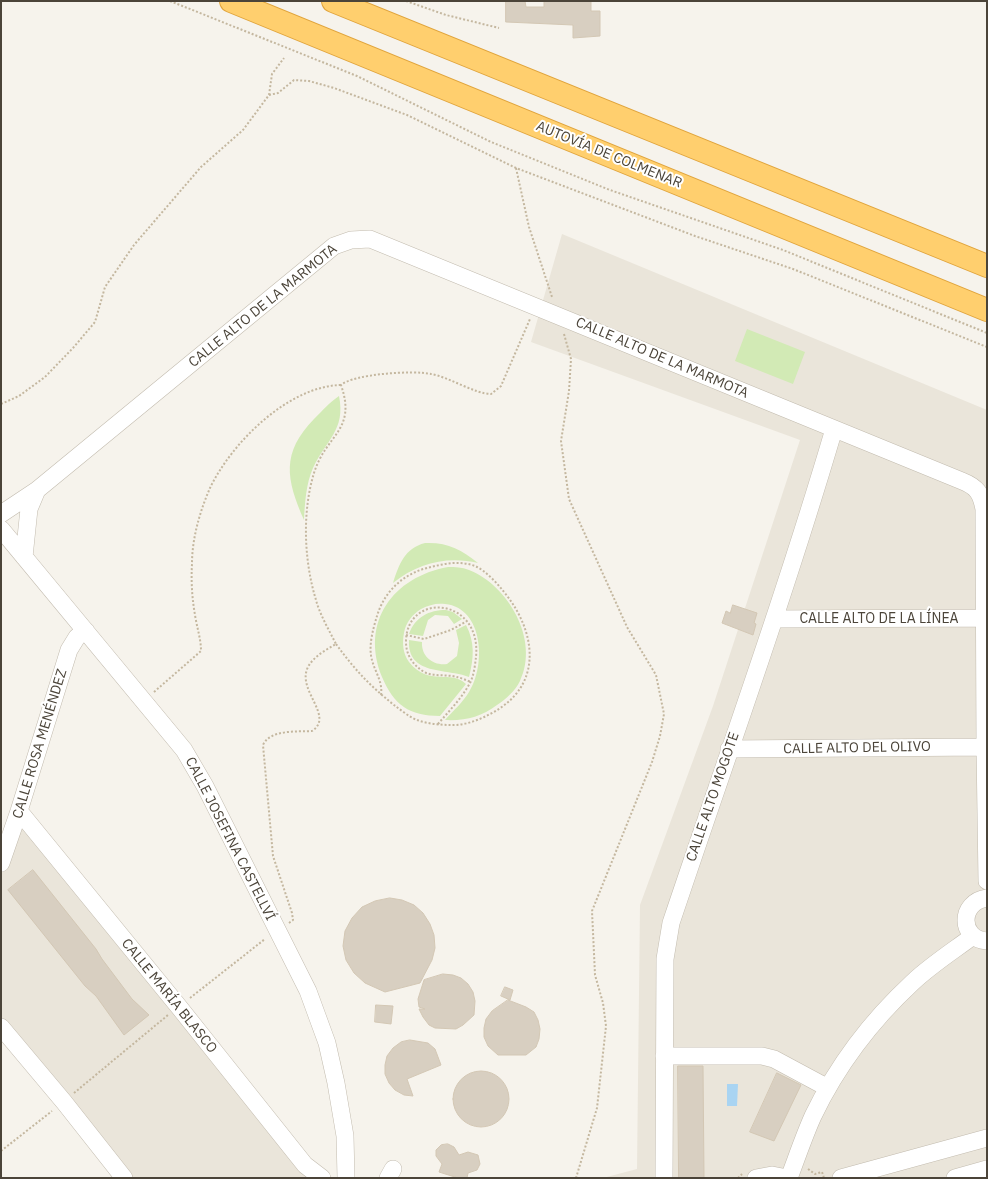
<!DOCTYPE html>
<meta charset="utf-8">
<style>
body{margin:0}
#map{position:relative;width:988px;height:1179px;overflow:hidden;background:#f6f3ec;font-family:"IBM Plex Sans",sans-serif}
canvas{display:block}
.frame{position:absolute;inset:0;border:2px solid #4b4439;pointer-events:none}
</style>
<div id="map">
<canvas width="988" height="1179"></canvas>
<div class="frame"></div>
</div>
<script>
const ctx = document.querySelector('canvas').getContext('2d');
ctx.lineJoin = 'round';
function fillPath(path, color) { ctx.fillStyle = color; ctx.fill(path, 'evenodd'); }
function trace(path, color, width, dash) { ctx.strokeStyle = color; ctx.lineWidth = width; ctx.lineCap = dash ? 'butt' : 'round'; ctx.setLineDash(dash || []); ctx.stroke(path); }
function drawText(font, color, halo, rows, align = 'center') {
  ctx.font = font + ' "IBM Plex Sans",sans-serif'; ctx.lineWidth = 4; ctx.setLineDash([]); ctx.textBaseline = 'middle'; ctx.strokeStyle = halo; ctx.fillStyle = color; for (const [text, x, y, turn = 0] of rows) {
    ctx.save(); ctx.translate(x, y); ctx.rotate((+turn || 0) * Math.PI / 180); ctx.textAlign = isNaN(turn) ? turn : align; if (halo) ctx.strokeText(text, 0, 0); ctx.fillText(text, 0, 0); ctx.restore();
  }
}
fillPath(new Path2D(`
 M562,234L987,410V1178H603L637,1169L640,905L713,706L800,440L531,342Z
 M19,811L322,1178H124L1,1027V862Z`), '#eae5da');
fillPath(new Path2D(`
 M747,329L805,352L793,384L735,361Z
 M339,396C346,430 326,440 313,468C306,484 305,502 304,520C286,479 281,453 314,419C322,411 330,402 339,396Z
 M425,543C447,542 461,549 478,563C447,556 418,563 393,583C399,564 405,548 425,543Z
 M448,567C455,567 462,567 469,570C508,585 540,640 520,681C515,691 506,699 497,705C481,717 465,721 445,720C453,711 463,702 469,692C486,666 484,608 445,604C436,603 429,605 421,609C412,615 406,622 404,633C402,643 403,654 409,662C429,687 451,669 466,684L440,716C409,716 394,705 382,677C360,622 393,577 448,567Z
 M446,610L453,612L462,619L454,624L448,616L435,615L428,620L423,636L409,634C415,617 429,610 446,610Z
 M466,625C475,642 474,658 469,677C447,668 407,676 409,640L422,642C421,657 434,666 447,664L457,656L459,643L456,630Z`), '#d2eab5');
fillPath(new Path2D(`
 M727,1084H738L737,1106H727Z`), '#a9d4f2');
const building = new Path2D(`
 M506,1H525L526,7H544V1H591V11H600V36L573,38V25L506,22Z
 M733,605L757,613L754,623L756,624L753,635L722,623L726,611L730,613Z
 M33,870L96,949L102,959L132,999L149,1015L124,1035L96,996L85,986L8,890Z
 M390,898L402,900L414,905L423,913L430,924L434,935L435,948L432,960L420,983L385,992L365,983L354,973L346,960L343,946L345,931L352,918L362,907L375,901Z
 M443,974L453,975L461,978L468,984L473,992L475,1001L474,1015L463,1025L456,1029L435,1028L429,1025L423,1017L419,1009H425L419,1007L418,999L424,980Z
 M505,987L513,990L510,1000L501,996Z
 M508,1000L526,1007L534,1012L538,1020L540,1029L539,1039L536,1047L526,1055H498L488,1046L484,1037V1028L486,1019L492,1011Z
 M376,1005L393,1006L391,1024L375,1022Z
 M410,1040L428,1043L435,1049L441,1065L407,1079L413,1096L404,1095L395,1090L389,1083L385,1074V1065L387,1056L393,1048L401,1042Z
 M678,1066H703L704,1178H679Z
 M453 1099a28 28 0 1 1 56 0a28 28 0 1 1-56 0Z
 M777,1073L801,1085L774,1141L750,1132Z
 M448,1144L454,1147L459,1155L468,1152L478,1155L480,1164L477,1170L468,1173L467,1178H458L439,1172L442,1164L436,1156V1150L441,1145Z`);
fillPath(building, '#d8cfc1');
trace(building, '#d3c7b4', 1);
const minor = new Path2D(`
 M1,514L37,490L334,246L351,240L370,239L962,481C977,487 981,493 984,509L985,747L987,881
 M1,529L184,750L205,786L308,991L327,1043L336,1083L345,1136L346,1178
 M24,557L29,509L37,490
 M774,619L984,618
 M729,749L985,747
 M19,811L179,1007L305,1165L322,1178
 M1,863L19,811L69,650L77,637L86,631
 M987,898C959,902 959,939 987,941
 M1,1027L64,1102L124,1178
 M664,1056H762L774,1059L828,1088
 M388,1178L393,1169
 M664,1178L665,959L671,923C726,759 785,595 834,429
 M756,1178L772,1175L787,1178
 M789,1178C797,1157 804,1136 813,1116C837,1066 873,1019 913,982C931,965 953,951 973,936
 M841,1178L987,1138
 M955,1178L987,1169`);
const highway = new Path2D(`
 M231,1L987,310
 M333,1L987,266`);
trace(minor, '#c2bbae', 18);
trace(highway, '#e0a43c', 24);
trace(new Path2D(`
 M170,1L357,76L491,142L610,190L783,250L987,333
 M406,1L446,15L499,28
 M269,95L278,93L294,80L309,81L334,88L407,115L516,168L695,236L793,269L987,347
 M516,168L529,227L552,297
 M564,334L571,359L569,391L561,441L569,499L627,627L656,675L664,714L660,736L652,762L592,911L595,975L603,1003L606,1026L597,1108L576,1178
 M1,404L19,396L45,377L73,348L95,322L105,287L134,245L201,167L243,130L269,95L272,74L284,58
 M406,635L424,639L451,630L467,621
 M336,644C355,670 369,685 394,705C401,710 409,717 417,720C428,724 441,725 453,725C466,725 479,720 490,714C544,687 537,632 504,592C496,582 486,571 475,566C459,560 443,564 427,568C403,574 384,592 377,616C373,629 368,647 372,660C375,672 383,682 381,695
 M154,692L201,651C201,639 197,628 195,615C192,598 191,581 192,564C192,538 200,511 210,488C232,442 289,386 341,385
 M438,724C449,711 462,698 470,683C474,675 475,665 476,657C482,597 406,591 406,642C406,655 413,665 424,672C434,677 446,674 457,677C461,678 466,680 471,682
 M289,923L293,920L292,913L273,856L263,745C270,729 298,732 312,731C335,716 296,690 308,667C314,656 326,650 336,644C329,630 320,615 316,600C304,561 302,512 314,473C326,434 357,431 341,385C353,374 414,370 431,374C449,377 475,394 491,394L501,386L530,319
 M190,998L265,939
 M74,1093L168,1015
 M1,1151L52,1111
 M808,1169L815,1174L822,1172L824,1178
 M738,1178L742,1174`), '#c4b79f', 2, [2, 2]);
trace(minor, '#fff', 17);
trace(highway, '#ffcf6e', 22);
drawText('14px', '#4b4439', '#fff', [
 ["AUTOVÍA DE COLMENAR",609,155,22],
 ["CALLE ALTO DE LA MARMOTA",263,306,-39],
 ["CALLE ALTO DE LA MARMOTA",662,358,23],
 ["CALLE ALTO DE LA LÍNEA",879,619],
 ["CALLE ROSA MENÉNDEZ",40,744,-73],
 ["CALLE ALTO DEL OLIVO",857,748,-1],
 ["CALLE ALTO MOGOTE",713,797,-71],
 ["CALLE JOSEFINA CASTELLVÍ",230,839,63],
 ["CALLE MARÍA BLASCO",169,996,51]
]);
</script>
